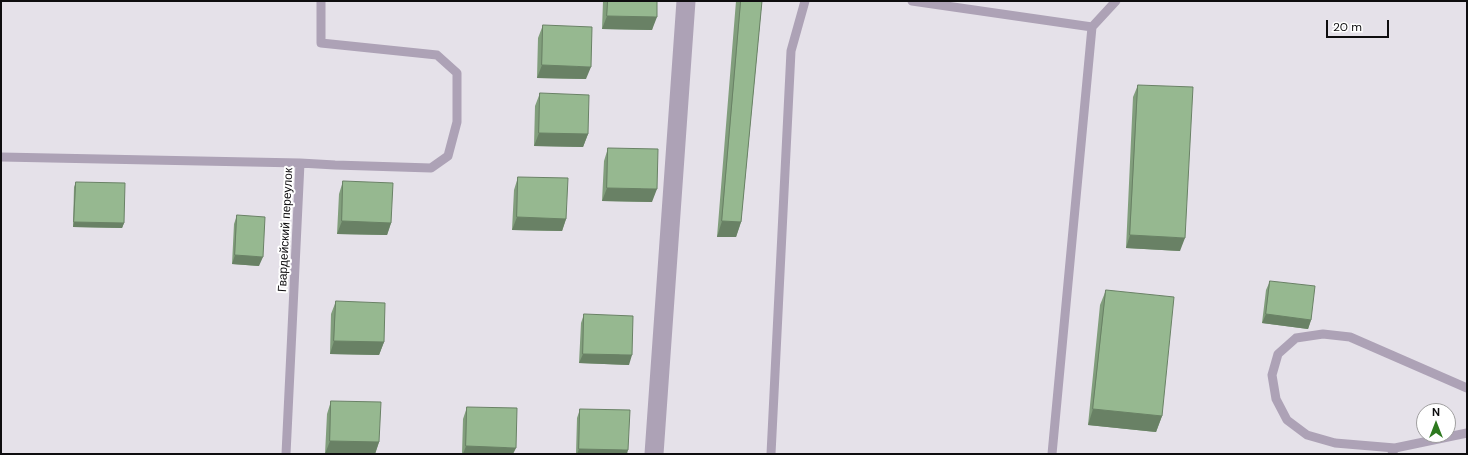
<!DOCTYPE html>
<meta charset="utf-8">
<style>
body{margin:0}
#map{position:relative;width:1468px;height:455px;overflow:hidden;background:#e5e1e9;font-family:"DM Sans",sans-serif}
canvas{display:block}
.frame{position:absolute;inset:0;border:2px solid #0e0d0f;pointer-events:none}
.north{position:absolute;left:1416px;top:403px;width:40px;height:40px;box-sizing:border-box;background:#fff;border:1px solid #9f9e9f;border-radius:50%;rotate:0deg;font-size:11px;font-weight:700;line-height:16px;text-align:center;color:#0e0d0f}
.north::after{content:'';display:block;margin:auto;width:14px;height:18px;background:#2d791f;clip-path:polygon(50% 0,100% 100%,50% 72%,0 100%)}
.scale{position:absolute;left:1326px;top:20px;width:63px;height:18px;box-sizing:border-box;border:2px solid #0e0d0f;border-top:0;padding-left:5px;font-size:12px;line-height:14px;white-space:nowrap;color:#0e0d0f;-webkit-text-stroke:3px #fff;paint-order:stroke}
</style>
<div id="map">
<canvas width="1468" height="455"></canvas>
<div class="frame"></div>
<div class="north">N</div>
<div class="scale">20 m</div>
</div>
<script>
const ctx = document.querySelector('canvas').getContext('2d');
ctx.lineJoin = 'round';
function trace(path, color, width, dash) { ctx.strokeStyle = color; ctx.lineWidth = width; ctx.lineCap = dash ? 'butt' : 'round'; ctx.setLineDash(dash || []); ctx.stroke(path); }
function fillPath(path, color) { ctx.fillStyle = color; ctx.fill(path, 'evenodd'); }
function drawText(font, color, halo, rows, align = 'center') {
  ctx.font = font + ' "DM Sans",sans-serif'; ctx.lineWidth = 4; ctx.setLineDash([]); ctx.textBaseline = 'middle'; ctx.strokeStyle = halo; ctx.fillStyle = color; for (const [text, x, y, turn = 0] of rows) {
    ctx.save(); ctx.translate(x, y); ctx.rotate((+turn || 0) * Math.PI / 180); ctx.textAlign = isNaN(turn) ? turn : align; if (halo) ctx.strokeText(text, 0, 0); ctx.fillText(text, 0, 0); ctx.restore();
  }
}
trace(new Path2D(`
 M912,1L1092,27
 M1,157L300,163
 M1395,448L1335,443L1307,435L1287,420L1276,399L1272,375L1278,354L1296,338L1323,334L1350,337L1467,388
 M286,454L300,163L335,165L431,168L448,156L457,122V73L437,55L321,43V1
 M771,454L791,51L805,1
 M1052,454L1092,27L1116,1
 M1392,454L1395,448L1467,433`), '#ada2b6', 9);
trace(new Path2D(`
 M654,454L686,1`), '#ada2b6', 19);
fillPath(new Path2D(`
 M603,1H657L652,30L602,29Z
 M736,1H762L741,222L736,237H717Z
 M543,25L586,79L537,78L538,38Z
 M1138,85L1180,251L1126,248L1133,97Z
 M540,93L588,134L583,147L534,146L535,106Z
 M608,148L652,202L602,201L604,161Z
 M518,177L566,219L562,231L512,230L514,190Z
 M343,181L391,223L387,235L337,234L339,194Z
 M76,182L124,223L122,228L73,227L74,187Z
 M237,215L259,266L232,264L234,224Z
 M1270,281L1311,320L1308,329L1262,323L1266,290Z
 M1106,290L1162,416L1156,432L1088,425L1100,305Z
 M336,301L384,342L379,355L330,354L331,314Z
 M584,314L629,365L579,363L581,323Z
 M331,401L379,442L375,454H325L327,414Z
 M467,407L513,454H462L463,419Z
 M580,409L627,454H576L577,418Z`), '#819e7c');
fillPath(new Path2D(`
 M508,1H553L552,2Z
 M607,16L657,17L652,30L602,29Z
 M542,65L591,67L586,79L537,78Z
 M539,133L588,134L583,147L534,146Z
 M607,188L657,189L652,202L602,201Z
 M517,217L566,219L562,231L512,230Z
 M342,221L391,223L387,235L337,234Z
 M722,221L741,222L736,237H717Z
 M74,222L124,223L122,228L73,227Z
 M1130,235L1185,238L1180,251L1126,248Z
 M235,255L263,257L259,266L232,264Z
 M1266,314L1311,320L1308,329L1262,323Z
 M334,341L384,342L379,355L330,354Z
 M583,354L632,355L629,365L579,363Z
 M1093,409L1162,416L1156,432L1088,425Z
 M330,441L379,442L375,454H325Z
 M466,446L516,448L513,454H463Z
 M579,449L628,450L627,454H577Z`), '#698165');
const building = new Path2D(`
 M608,1H657V17L607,16Z
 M741,1H762L741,222L722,221Z
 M543,25L592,27L591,67L542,65Z
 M1138,85L1193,87L1185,238L1130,235Z
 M540,93L589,95L588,134L539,133Z
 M608,148L658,149L657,189L607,188Z
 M518,177L568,178L566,219L517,217Z
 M343,181L393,183L391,223L342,221Z
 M76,182L125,183L124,223L74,222Z
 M237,215L265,217L263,257L235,255Z
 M1270,281L1315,286L1311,320L1266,314Z
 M1106,290L1174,297L1162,416L1093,409Z
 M336,301L385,303L384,342L334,341Z
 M584,314L633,316L632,355L583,354Z
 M331,401L381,402L379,442L330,441Z
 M467,407L517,408L516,448L466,446Z
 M580,409L630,410L628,450L579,449Z`);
fillPath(building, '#96b890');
trace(building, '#698165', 1);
drawText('12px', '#0e0d0f', '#fff', [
 ["Гвардейский переулок",286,230,-87]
]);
</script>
